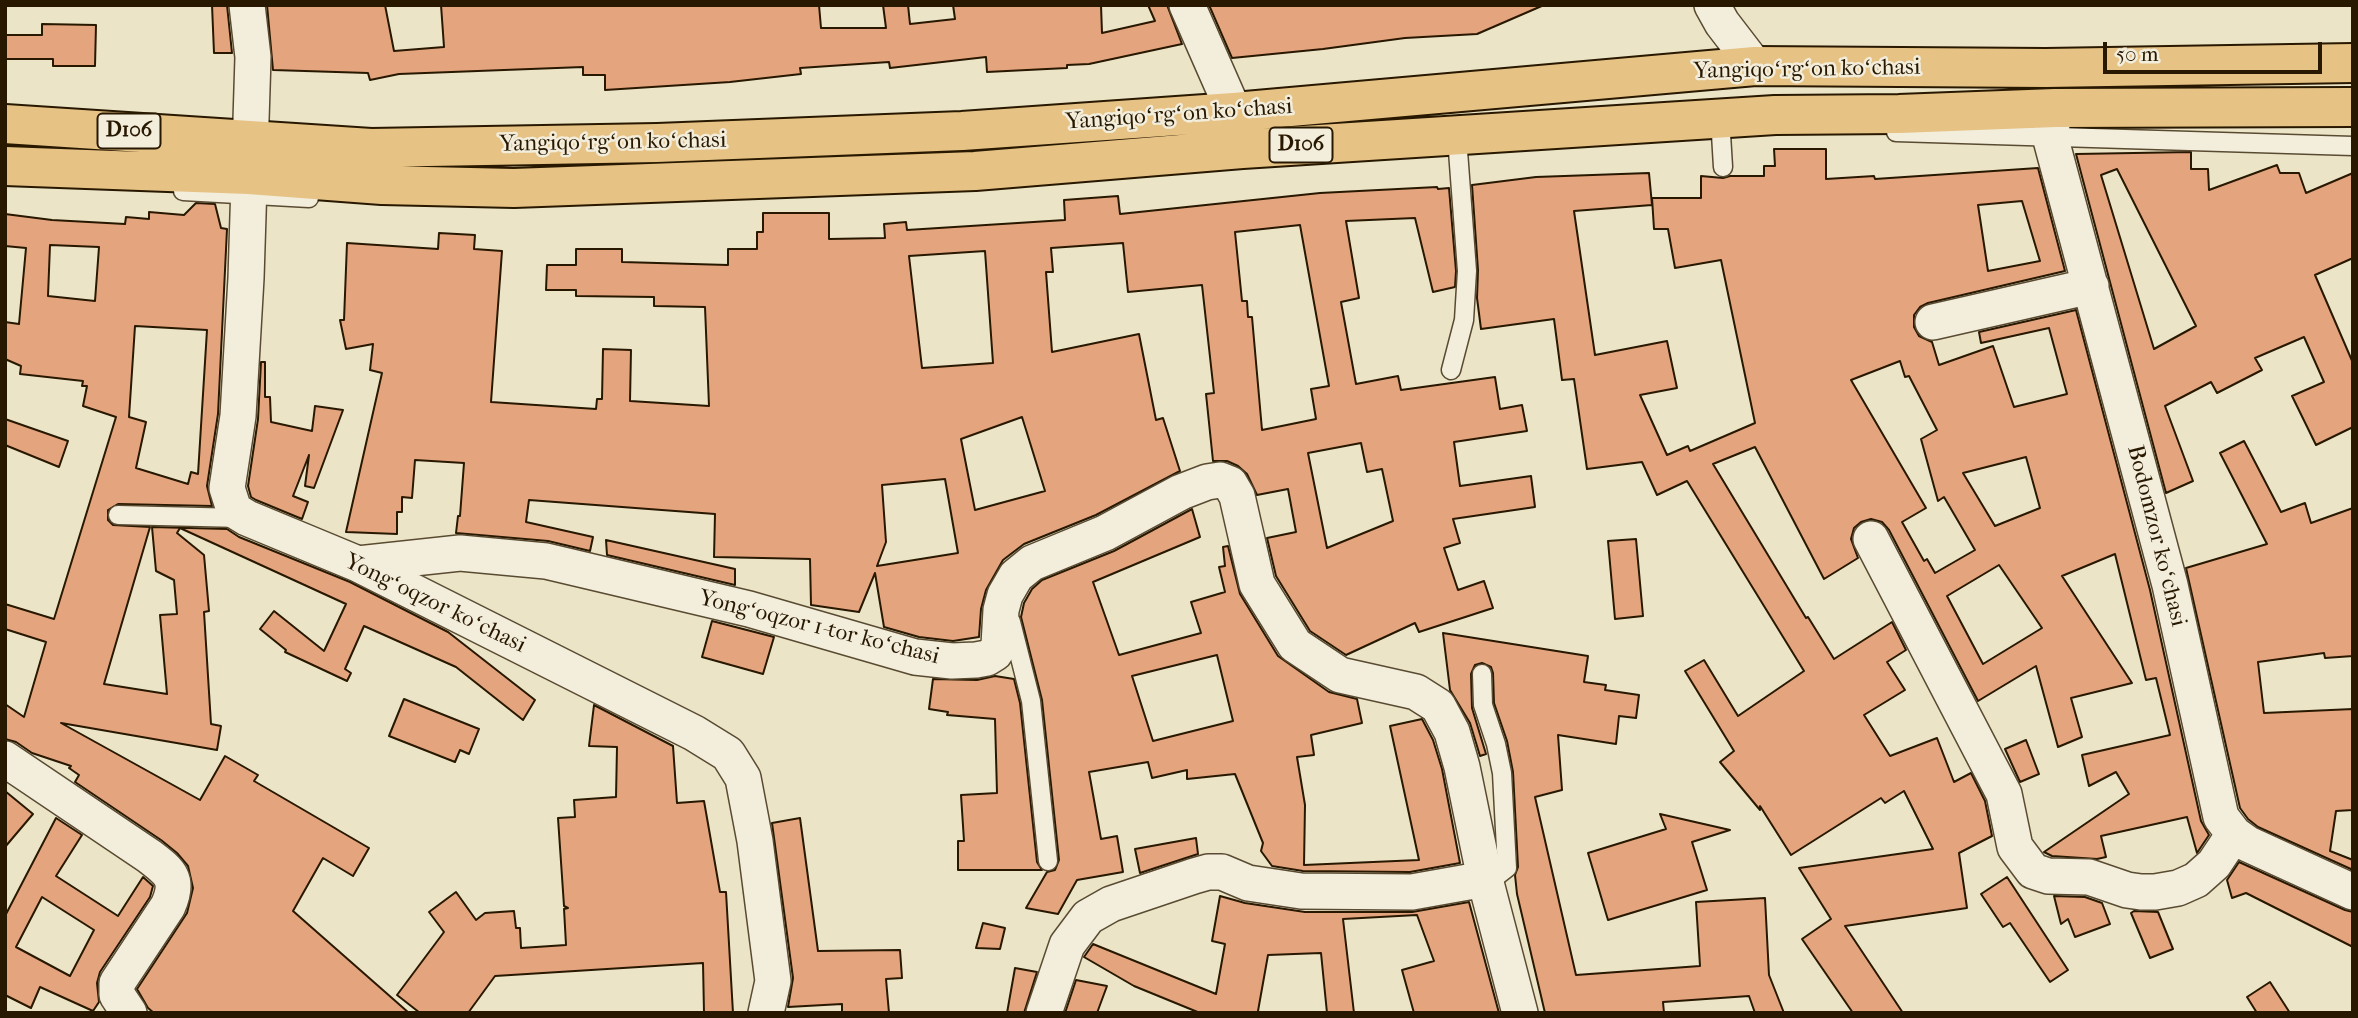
<!DOCTYPE html>
<meta charset="utf-8">
<style>
body{margin:0}
#map{position:relative;width:2358px;height:1018px;overflow:hidden;background:#ece4c7;font-family:"IM FELL French Canon",serif}
canvas{display:block}
.frame{position:absolute;inset:0;border:7px solid #281800;pointer-events:none}
.scale{position:absolute;left:2103px;top:42px;width:219px;height:32px;box-sizing:border-box;border:4px solid #281800;border-top:0;padding-left:9px;font-size:21px;line-height:24px;white-space:nowrap;color:#281800;-webkit-text-stroke:5px #f3eddb;paint-order:stroke}
</style>
<div id="map">
<canvas width="2358" height="1018"></canvas>
<div class="frame"></div>
<div class="scale">50 m</div>
</div>
<script>
const ctx = document.querySelector('canvas').getContext('2d');
ctx.lineJoin = 'round';
function fillPath(path, color) { ctx.fillStyle = color; ctx.fill(path, 'evenodd'); }
function trace(path, color, width, dash) { ctx.strokeStyle = color; ctx.lineWidth = width; ctx.lineCap = dash ? 'butt' : 'round'; ctx.setLineDash(dash || []); ctx.stroke(path); }
function drawText(font, color, halo, rows, align = 'center') {
  ctx.font = font + ' "IM FELL French Canon",serif'; ctx.lineWidth = 5; ctx.setLineDash([]); ctx.textBaseline = 'middle'; ctx.strokeStyle = halo; ctx.fillStyle = color; for (const [text, x, y, turn = 0] of rows) {
    ctx.save(); ctx.translate(x, y); ctx.rotate((+turn || 0) * Math.PI / 180); ctx.textAlign = isNaN(turn) ? turn : align; if (halo) ctx.strokeText(text, 0, 0); ctx.fillText(text, 0, 0); ctx.restore();
  }
}
const building = new Path2D(`
 M212,5H227L232,53H214Z
 M267,5H385L394,51L444,47L441,5H819L821,28H886L883,5H908L910,24L955,19L953,5H1101L1102,33L1155,21L1148,5H1167L1182,44L1089,64L1067,65V68L987,72L986,57L890,68L889,62L800,68L801,74L730,82L605,90V75H583V67L399,74L370,80L368,73L273,70Z
 M1209,5H1544L1477,34L1405,38L1323,49L1232,58Z
 M42,24L96,25L95,66H53V59H5V35H42Z
 M1774,149H1826V179L1874,176L1875,179L2038,168L2065,271L1928,303L1920,307L1914,315V327L1919,336L1932,342L1939,365L1993,346L2014,407L2067,394L2049,328L1981,343L1979,332L2076,310L2150,590L2201,821L2209,835L2197,853L2187,817L2101,836L2106,857L2097,859L2052,856L2044,852L2129,794L2116,772L2089,786L2082,755L2170,735L2156,678L2146,680L2115,554L2062,576L2132,683L2071,698L2082,737L2058,747L2036,666L1978,701L1889,530L1882,522L1871,519L1861,522L1854,528L1851,539L1858,558L1824,579L1755,447L1713,464L1806,618L1808,617L1834,659L1892,622L1906,650L1887,662L1905,690L1864,715L1890,756L1937,738L1954,782L1971,773L1985,801L1992,836L1959,853L1967,908L1845,926L1903,1013H1853L1802,939L1831,919L1799,868L1933,849L1904,791L1885,803L1881,798L1791,855L1760,806V810L1720,762L1734,751L1685,671L1704,660L1738,716L1804,671L1687,481L1657,495L1642,462L1587,469L1574,379L1562,380L1554,319L1481,329L1477,298L1478,270L1472,185L1536,177L1649,173L1652,205L1574,211L1595,355L1667,341L1677,388L1640,395L1667,455L1688,446L1690,451L1755,423L1721,260L1675,268L1668,229H1654L1652,198H1701V176L1723,178L1730,176H1764V166H1775ZM2022,201L2040,261L1988,271L1978,205ZM1900,361L1905,377L1909,376L1937,430L1921,439L1938,501L1944,497L1975,550L1935,573L1927,559L1924,561L1902,522L1926,508L1851,380ZM2026,457L2040,508L1995,526L1963,473ZM1999,565L2042,628L1983,664L1947,596Z
 M2191,152V169H2208L2209,190L2277,165L2280,173H2299L2306,193L2353,173V258L2315,275L2353,363V427L2316,445L2292,396L2324,382L2304,337L2255,358L2262,370L2217,393L2211,382L2165,406L2193,481L2166,493L2076,154ZM2117,169L2196,326L2154,349L2101,175Z
 M1437,187L1438,189L1449,188L1456,271L1455,287L1433,292L1415,218L1346,221L1359,298L1341,302L1356,384L1398,376L1401,390L1495,377L1500,409L1522,405L1527,431L1454,442L1460,486L1531,476L1535,507L1453,519L1460,543L1444,548L1458,590L1484,581L1493,608L1419,632L1415,623L1346,655L1310,631L1276,576L1267,538L1296,532L1288,489L1257,495L1247,474L1238,466L1227,461H1213L1206,394L1214,393L1202,285L1128,292L1123,243L1051,248L1053,272H1046L1052,352L1139,334L1156,420L1163,418L1180,471L1096,515L1024,544L1003,560L986,590L981,609L979,637L953,641L919,637L884,627L875,573L859,612L811,605L810,559L714,557L715,514L529,500L526,522L593,537L590,551L548,541L456,533L458,516H460L464,463L415,460L412,498L402,497V512H397V534L346,532L382,373L370,370L373,344L346,349L340,320H344L347,243L438,249L439,233L475,235L474,249L502,251L491,402L596,409L597,399H602L603,349L631,350L630,401L709,406L705,307L654,306V297L576,296V290H546L547,265H576V249H622V262L728,265V249H757V232H763V213H829V239L885,238L884,224L906,222L907,230L1065,220L1064,200L1118,196L1120,214L1320,193ZM1300,225L1329,386L1311,389L1316,419L1262,430L1252,317H1248L1247,301H1242L1235,232ZM985,251L993,363L922,368L909,256ZM1022,417L1045,491L975,510L961,439ZM1361,443L1367,472L1382,469L1393,521L1327,548L1308,453ZM945,479L958,553L877,566L886,542L882,485Z
 M196,203L215,204L221,228L227,229L218,414L207,486L212,506L118,504L108,510V520L113,525L150,527L104,684L167,694L160,615L177,614L174,580L156,571L152,527L227,529L239,537L350,582L448,632L535,700L523,720L456,667L364,626L345,669L351,673L347,681L285,652L286,650L260,629L274,611L324,651L346,604L180,528L177,533L204,555L209,611L204,612L211,724L221,726L217,750L61,723L200,800L225,756L258,775L254,781L369,848L353,876L323,858L293,911L409,1013H154L148,1008L137,989L187,913L193,888L188,866L177,853L161,840L75,782L79,775L69,768L71,766L32,753L16,742L5,739V704L24,717L46,642L5,629V604L54,619L116,417L83,406L87,386H82L83,381L20,374L21,366L5,359V322L19,324L26,248L5,246V214L52,220L125,224L126,217L149,219V212L184,215ZM50,245L99,247L95,301L48,296ZM135,326L207,330L198,474L191,472L188,484L136,468L146,422L129,417Z
 M261,362H265V397H270L271,422L312,431L315,406L343,410L314,488L305,486L309,455L293,496L308,502L302,519L256,500L251,497L248,486L258,419Z
 M5,419L68,441L59,467L5,445Z
 M2244,441L2281,512L2305,503L2311,523L2353,508V656L2325,658L2324,653L2258,662L2264,713L2353,709V810L2336,811L2330,851L2353,860V870L2258,827L2248,819L2240,808L2186,568L2267,544L2220,453Z
 M1192,509L1200,537L1093,582L1119,655L1201,633L1191,602L1225,592L1219,567L1225,566L1223,547L1228,546L1240,594L1278,656L1329,692L1357,699L1362,723L1311,735L1314,755L1297,757L1305,805L1304,865L1419,860L1390,726L1422,719L1433,740L1442,769L1460,863L1410,872L1303,871L1272,866L1261,851L1263,843L1235,774L1187,779V770L1152,778L1148,762L1089,772L1101,839L1117,836L1123,872L1077,880L1058,914L1026,908L1047,872L1055,870L1059,860L1042,700L1021,617L1024,603L1032,589L1042,580L1114,551ZM1217,655L1233,721L1153,741L1132,676Z
 M1636,539L1643,616L1615,619L1608,541Z
 M606,540L735,569V585L607,555Z
 M712,621L774,637L763,674L702,657Z
 M1443,633L1588,656L1584,682L1606,685L1605,690L1639,695L1636,718L1619,716L1616,744L1558,735L1562,790L1535,797L1576,975L1700,966L1696,902L1765,898L1769,975L1784,1013H1755L1749,996L1663,1002L1664,1013H1545L1517,894L1515,875L1518,867L1513,772L1507,741L1494,703L1493,673L1491,667L1482,663L1475,665L1471,674L1472,708L1486,754L1480,756L1470,723L1450,690Z
 M995,676L1014,679L1020,703L1037,862L1042,870H958V841H964L961,795L997,793L995,719L947,715L948,712L929,709L933,679L977,680Z
 M404,699L479,729L469,754L460,750L455,762L389,736Z
 M594,705L673,746L677,803L704,801L720,892H726L733,1013H704L703,963L495,976L468,1013H420L397,995L444,932L429,912L456,892L476,920L485,913L514,911L516,928H520L521,948L566,945L564,909L568,908L564,906L558,818L575,817L574,800L616,797L617,747L589,746Z
 M2026,740L2039,774L2020,782L2005,749Z
 M5,791L33,814L5,847Z
 M1660,814L1730,830L1692,842L1707,890L1608,920L1588,853L1666,829Z
 M56,818L82,835L56,876L118,916L143,877L153,886L150,897L100,972L97,983L99,1002L93,1011L40,987L31,1008L5,995V916ZM42,897L94,930L70,976L16,947Z
 M800,818L818,951L900,950L902,978L886,979L889,1013H842V1004L788,1007L793,978L772,823Z
 M1196,838L1198,854L1140,873L1135,849Z
 M2239,862L2345,910L2353,912V947L2246,893L2232,898L2227,880Z
 M2007,877L2068,970L2050,982L2010,923L2003,927L1981,894Z
 M1220,896L1245,903L1305,912H1412L1469,902L1499,1013H1414L1402,970L1434,961L1417,915L1343,919L1354,1013H1327L1321,953L1268,955L1258,1011L1260,1013H1200L1134,986L1084,957L1093,944L1216,994L1225,944L1212,941Z
 M2054,896L2085,897L2102,903L2110,924L2075,937L2068,919L2061,924Z
 M2134,911L2158,912L2173,949L2150,958L2131,913Z
 M983,923L1005,928L1000,949L976,948Z
 M1015,968L1037,972L1024,1013H1007Z
 M1076,980L1107,986L1097,1013H1065Z
 M2270,982L2290,1013H2257L2247,997Z`);
fillPath(building, '#e4a47e');
trace(building, '#281800', 2);
const service = new Path2D(`
 M1896,132L2353,146
 M1721,134L1723,167
 M183,191L309,198
 M1451,370L1464,320L1467,271L1458,151
 M118,515L241,518
 M1011,622L1031,701L1048,861
 M1482,674L1483,705L1496,744L1502,773L1507,868L1498,875L1485,879`);
const minor = new Path2D(`
 M247,5L253,57L246,278L238,416L227,488L234,510L247,518L358,564L694,733L728,754L743,778L755,841L773,981L766,1013
 M1187,5L1234,112
 M1712,5L1722,23L1755,66
 M2055,108L2050,136L2170,585L2221,817L2234,834L2248,844L2353,892
 M1933,322L2091,286
 M1871,539L2004,794L2015,847L2033,871L2048,876L2089,877L2127,890L2141,892H2155L2178,888L2196,880L2214,864L2234,834
 M358,564L460,553L546,561L749,609L915,657L952,661L976,660L987,658L995,653L999,645L1001,610L1005,595L1016,576L1032,563L1105,533L1181,492L1207,482L1220,480L1230,484L1237,496L1257,584L1295,645L1340,675L1416,692L1438,706L1452,732L1462,767L1485,879
 M5,759L149,856C170,872 180,879 168,906L117,983V995L129,1013
 M1044,1013L1067,945L1088,917L1111,904L1194,876L1208,872H1222L1248,883L1301,891L1412,892L1485,879L1520,1013`);
const primary = new Path2D(`
 M5,124L371,148L657,143L962,131L1234,112L1755,66L2046,68L2353,63
 M5,166L249,175L382,185L514,188L975,171L1242,149L1775,115L1899,114L2055,108L2353,107`);
trace(service, '#594b32', 21);
trace(minor, '#594b32', 38);
trace(primary, '#281800', 42);
trace(service, '#f3eddb', 18);
trace(minor, '#f3eddb', 35);
trace(primary, '#e6c284', 38);
for (const [x, y, w] of [
 [129,131,63],
 [1301,145,63]
]) { const box = new Path2D(); box.roundRect(x - w / 2, y - 17.5, w, 35, 5); ctx.fillStyle = '#f3eddb'; ctx.fill(box); trace(box, '#281800', 2); }
drawText('bold 21px', '#281800', null, [
 ["D106",129,131],
 ["D106",1301,145]
]);
drawText('23px', '#281800', '#f3eddb', [
 ["Yangiqoʻrgʻon koʻchasi",1807,70,-1],
 ["Yangiqoʻrgʻon koʻchasi",1179,115,-4],
 ["Yangiqoʻrgʻon koʻchasi",613,143,-1],
 ["Bodomzor koʻchasi",2156,536,76],
 ["Yongʻoqzor koʻchasi",435,604,26],
 ["Yongʻoqzor 1-tor koʻchasi",819,628,14]
]);
</script>
